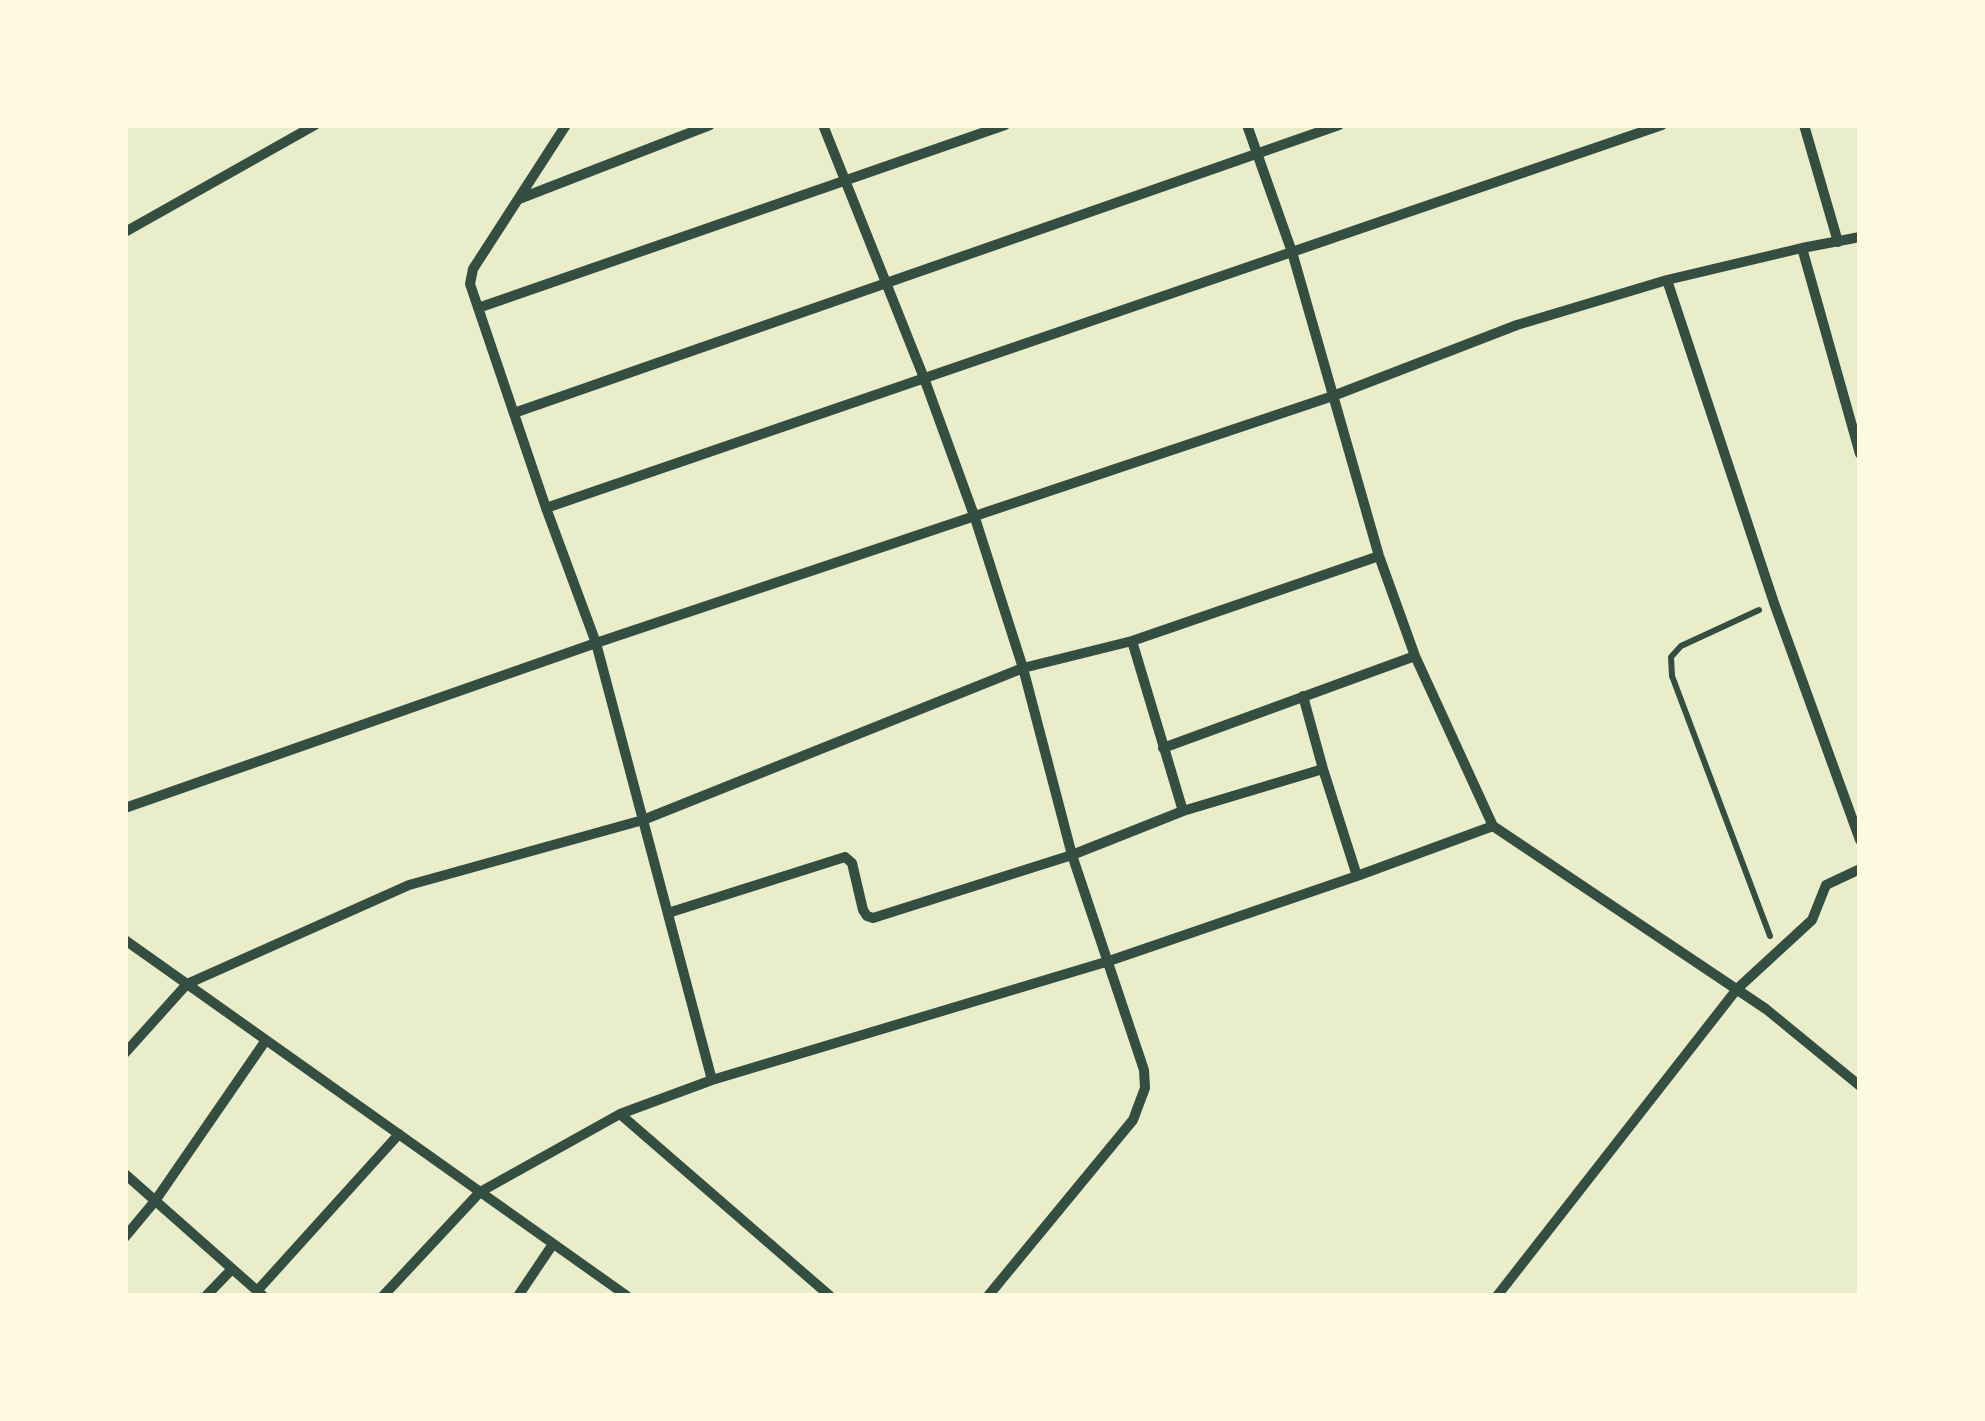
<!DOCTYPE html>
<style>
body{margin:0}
#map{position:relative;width:1985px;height:1421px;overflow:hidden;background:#e9edc9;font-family:"Sofia Sans Condensed",sans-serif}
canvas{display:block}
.frame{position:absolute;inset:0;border:128px solid #fefae0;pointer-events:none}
</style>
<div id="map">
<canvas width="1985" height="1421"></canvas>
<div class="frame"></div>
</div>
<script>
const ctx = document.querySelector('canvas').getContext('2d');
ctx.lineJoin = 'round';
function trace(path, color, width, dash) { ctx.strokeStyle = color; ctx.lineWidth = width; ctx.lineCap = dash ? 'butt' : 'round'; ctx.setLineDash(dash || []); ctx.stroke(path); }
trace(new Path2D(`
 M1759,610L1681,646L1671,657L1672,676L1770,936`), '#344e41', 6);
trace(new Path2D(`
 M566,125L473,269L470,284L546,508L596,643L712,1080
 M823,125L924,378L975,518L1023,668L1072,855L1144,1070L1145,1088L1133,1120L988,1296
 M1247,125L1292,252L1379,556L1415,656L1493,826L1766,1009L1860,1086
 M1804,125L1838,242
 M519,199L710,125
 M125,232L315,125
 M1802,248L1860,454
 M1667,280L1774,603L1860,840
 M478,308L1005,125
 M514,413L1339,125
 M546,508L1662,125
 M1132,641L1183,811L1323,769
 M1303,696L1323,769L1357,876
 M1163,748L1415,656
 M125,808L596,643L1333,396L1517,325L1667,280L1802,248L1860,237
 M668,913L845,857L852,863L863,910L867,916L873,918L1072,855L1183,811
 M125,940L627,1296
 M125,1053L187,984L409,885L643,820L1023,668L1132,641L1379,556
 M620,1114L830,1296
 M125,1174L263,1296
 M125,1237L155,1201L266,1040
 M257,1291L399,1134
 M206,1296L232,1269
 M383,1296L480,1192L620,1114L712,1080L1109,961L1357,876L1493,826
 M518,1296L553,1244
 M1497,1296L1737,989L1812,920L1826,885L1860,869`), '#344e41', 10);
</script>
